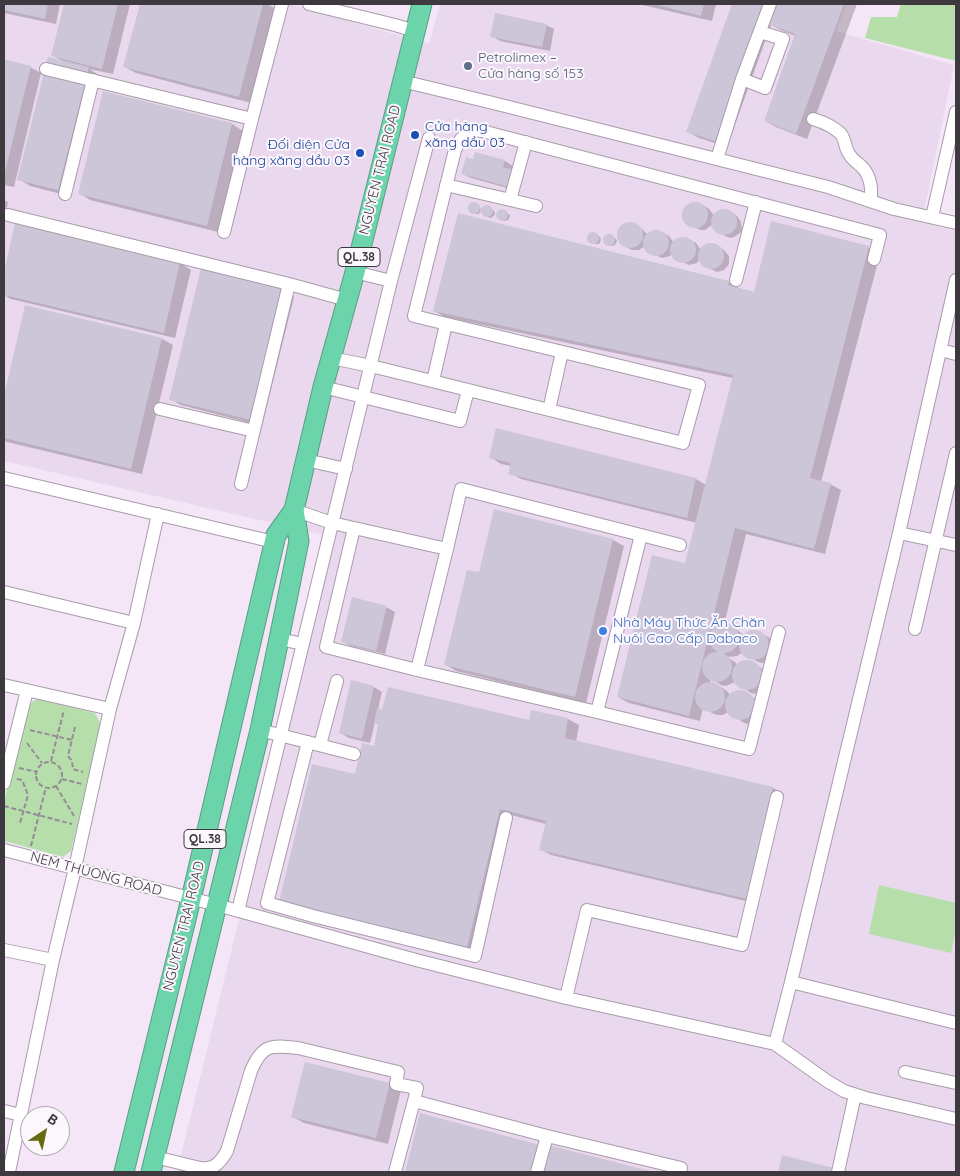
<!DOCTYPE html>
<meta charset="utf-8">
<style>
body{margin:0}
#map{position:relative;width:960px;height:1176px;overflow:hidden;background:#f4e6f6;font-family:Quicksand,sans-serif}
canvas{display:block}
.frame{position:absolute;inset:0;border:5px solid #3e383f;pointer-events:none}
.north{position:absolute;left:20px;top:1106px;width:50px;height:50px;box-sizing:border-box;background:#fcf6fd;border:1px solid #b0aab1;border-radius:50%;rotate:34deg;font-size:14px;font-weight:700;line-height:20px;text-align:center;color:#3e383f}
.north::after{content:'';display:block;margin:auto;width:18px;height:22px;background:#666b0f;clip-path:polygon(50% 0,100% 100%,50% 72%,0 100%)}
</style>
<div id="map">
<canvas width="960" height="1176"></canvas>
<div class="frame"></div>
<div class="north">B</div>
</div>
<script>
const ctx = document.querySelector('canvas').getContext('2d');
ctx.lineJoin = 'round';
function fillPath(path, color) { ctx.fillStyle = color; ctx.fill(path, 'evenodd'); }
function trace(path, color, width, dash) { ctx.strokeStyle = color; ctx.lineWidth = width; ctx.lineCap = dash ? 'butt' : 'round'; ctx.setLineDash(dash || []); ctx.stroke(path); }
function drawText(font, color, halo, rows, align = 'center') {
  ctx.font = font + ' Quicksand,sans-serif'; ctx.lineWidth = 4; ctx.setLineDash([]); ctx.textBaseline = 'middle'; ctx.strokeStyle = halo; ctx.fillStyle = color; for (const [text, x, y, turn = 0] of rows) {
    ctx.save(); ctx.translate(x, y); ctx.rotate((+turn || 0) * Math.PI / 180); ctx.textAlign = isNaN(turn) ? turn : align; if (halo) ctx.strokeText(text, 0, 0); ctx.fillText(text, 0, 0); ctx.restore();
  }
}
fillPath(new Path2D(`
 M4,4H290L429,44L440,4H846L836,31L954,65L922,222L956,231V1172H177L333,537L4,461Z`), '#ead8ee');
fillPath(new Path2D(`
 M901,4H956V61L865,38L871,17H897Z
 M38,699L95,713L101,725L71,851L63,857L4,841V802L28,708L33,701Z
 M879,885L956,903V927L951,953L869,934Z`), '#b6deaa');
fillPath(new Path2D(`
 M4,4H60L56,24L4,13Z
 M65,4H130L113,74L89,69L99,75L69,196L30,186L19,179L63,61L53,56Z
 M141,4H267L274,8L251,103L136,73L125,67Z
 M638,4H716L712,21Z
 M734,4H857L807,139L776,127L765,121L795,36L781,30L771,25L727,147L699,138L688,132Z
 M546,25L554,29L550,51L500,41L492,36Z
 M4,61L30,67L41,73L14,187L4,185Z
 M232,124L243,131L218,232L90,200L79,193Z
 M505,161L513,166L512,170L518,191L471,178L463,174Z
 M4,200L8,202L4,222Z
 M694,202L702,205L708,208L713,214V218L715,213L723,210L731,212L737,216L741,222L742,230L740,233L734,237L730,238L716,232L714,229L713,224L705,230H701L687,224L685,221L683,213L687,206Z
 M473,204L480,207L481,210L479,214H475L469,211V207L470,205Z
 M489,207L494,211L495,213L494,216L490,218L484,215L483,212L484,208Z
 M502,210L509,214L510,216L508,220L503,221L498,217L497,214L499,211Z
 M16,224L180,263L191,270L175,338L11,299L4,295V277Z
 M625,224H633L642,229L647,234L656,231L663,233L669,236L674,243L678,238H687L696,243L701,250L706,245L710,244L718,246L724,250L729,256V264L724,270L717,272L704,266L699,259L697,263L689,265L680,261L673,256L672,252L670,256L662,258L649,252L646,249L645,246L639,250H632L622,245L618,238L619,230Z
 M593,233L600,237L601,240L599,244H595L589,240V237L590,234Z
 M609,235L616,239L617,241L615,245L612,246L605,242L604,239L606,236Z
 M868,247L880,254L821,482L830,484L841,490L825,554L746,534L724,625L726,624L734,628L744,635L751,631L760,632L773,640L771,661L762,663L758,662L749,657L743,652L737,656L727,657L736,663L738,667L741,664L744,662L753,663L766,671L765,691L756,694L751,693L735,682L726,686L721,685L711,678L709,684H715L724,689L728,692L730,696L733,693L737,692L746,693L754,698L761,705L757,721L748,724L744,723L728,712L723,715H718L714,714L703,708L700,721L629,703L618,697L686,565L697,523L521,479L510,473L511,466L501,464L490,457L497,430L696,479L706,485L733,378L445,317L434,311L728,282L739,288L755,293ZM718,649L724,653L717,654Z
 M283,290L294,297L262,426L181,405L170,399Z
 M26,306L162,339L173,345L142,474L7,442L4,440V401Z
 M495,511L613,540L624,546L586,703L456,671L445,664L479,574Z
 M386,607L395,612L385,654L351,646L343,642Z
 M352,682L374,687L382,692L378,709L530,722L532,711L568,719L579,725L576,742L773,788L784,794L758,904L551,855L540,849L546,824L511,815L479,952L292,907L356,776L375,747L379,725L375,722L370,743L349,738L341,733Z
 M389,1084L401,1090L388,1144L304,1123L293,1117Z
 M421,1115L540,1146L549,1147L651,1172H406Z
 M783,1157L839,1172H779Z`), '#0003');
fillPath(new Path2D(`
 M4,4H48L45,19L4,10Z
 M64,4H118L102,69L51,56Z
 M140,4H263L239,97L123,67Z
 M653,4H704L701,16Z
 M732,4H766L715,141L686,132Z
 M776,4H844L796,134L764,121L795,34L768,24Z
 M495,13L547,24L542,47L490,37Z
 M48,57L89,67L58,190L17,180Z
 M4,59L31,66L4,176Z
 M103,91L232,123L207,226L78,194Z
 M475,152L505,160L503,167L514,170L509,187L461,174L466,157L473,159Z
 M682 215a13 13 0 1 1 26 0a13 13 0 1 1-26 0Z
 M468 208a6 6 0 1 1 12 0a6 6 0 1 1-12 0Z
 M481 211a6 6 0 1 1 12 0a6 6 0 1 1-12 0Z
 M711 222a13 13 0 1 1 26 0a13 13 0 1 1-26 0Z
 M496 215a6 6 0 1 1 12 0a6 6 0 1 1-12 0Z
 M458,213L729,281L728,285L754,292L771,221L869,246L810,478L831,483L814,549L735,528L689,716L617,697L652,555L685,563L733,375L433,311Z
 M617 235a13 13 0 1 1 26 0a13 13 0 1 1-26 0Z
 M15,223L180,262L164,333L4,295V272Z
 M643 243a13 13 0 1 1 26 0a13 13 0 1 1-26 0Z
 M587 238a6 6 0 1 1 12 0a6 6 0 1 1-12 0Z
 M603 240a6 6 0 1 1 12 0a6 6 0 1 1-12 0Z
 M670 250a13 13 0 1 1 26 0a13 13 0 1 1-26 0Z
 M698 256a13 13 0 1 1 26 0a13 13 0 1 1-26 0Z
 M201,268L284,289L251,420L169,400Z
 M25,305L162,338L131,469L4,438V396Z
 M496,428L696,478L687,518L508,474L511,463L489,458Z
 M494,509L613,539L575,697L444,665L467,570L479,572Z
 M352,597L387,606L376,651L341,642Z
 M709 638a15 15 0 1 1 30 0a15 15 0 1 1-30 0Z
 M739 645a15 15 0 1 1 30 0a15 15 0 1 1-30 0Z
 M702 667a15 15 0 1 1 30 0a15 15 0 1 1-30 0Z
 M732 675a15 15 0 1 1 30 0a15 15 0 1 1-30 0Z
 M351,680L374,686L362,739L339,733Z
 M695 697a15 15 0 1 1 30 0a15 15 0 1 1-30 0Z
 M388,687L529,720L531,710L568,718L565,738L773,787L747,899L539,850L546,821L500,809L467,947L279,902L312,764L355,774L362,743L374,746L378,724L374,723L377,708L382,709Z
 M725 705a15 15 0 1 1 30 0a15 15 0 1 1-30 0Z
 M305,1062L390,1083L376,1138L291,1117Z
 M420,1113L540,1145L533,1172H405Z
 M548,1145L654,1172H542Z
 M782,1155L834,1168L833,1172H778Z`), '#ccc6d8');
const minor = new Path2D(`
 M309,4L395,25L415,31
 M46,69L252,119L282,4
 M742,79L765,88L783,39L760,32
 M402,81L493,103L828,187L894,209L956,223
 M813,119C823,122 833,126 841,134C845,139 845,147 848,152C851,159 857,162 862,167C870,175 873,190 870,201
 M717,159L742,79L770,4
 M446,185L536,206
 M65,194L93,80
 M510,200L526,142
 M8,215L289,284L347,300
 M932,217L956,112
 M224,232L252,119
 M736,280L756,202
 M391,281L429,138
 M941,350L956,354
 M331,358L371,366L683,443L699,385L414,316L455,150L461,139L470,130L482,131L880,235L874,259
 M433,381L446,324
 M323,387L460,421L468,390
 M160,409L254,431
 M549,410L562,352
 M306,460L346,469
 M4,478L274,542
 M241,484L289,284
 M294,510L332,523L447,549L417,670
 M354,528L326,647L417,670L597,712L641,535
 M899,533L956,545
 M447,549L461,489L680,545
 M4,592L134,623
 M915,629L956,453
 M279,639L303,644
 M4,685L110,709
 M597,712L749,749L779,632
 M260,730L354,754
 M308,742L267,903L313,916L475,956L506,818
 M320,745L337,681
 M4,783L27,690
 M4,850L217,905L416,960L566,998L775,1044L827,1081L844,1091L866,1098L956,1119
 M238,911L391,281L355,272
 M4,950L53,960
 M791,982L956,1023
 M566,998L587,910L742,945L777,797
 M775,1044L791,982L899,533L956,280
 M905,1072L956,1083
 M4,1111L21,1115
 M155,1157L200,1168C214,1170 220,1163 227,1151L251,1071C262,1044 271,1045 298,1048L398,1072L396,1084L417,1088L414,1101L547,1136L681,1168L680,1172
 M9,1172L53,960L75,868L110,709L134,623L158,514
 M395,1172L414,1101
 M537,1172L547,1136
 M838,1172L855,1095`);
const highway = new Path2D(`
 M124,1172L191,899L276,535L294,510L323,387L355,272L422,4
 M151,1172L260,730L279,639L299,541L294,510`);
trace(minor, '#a99cab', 14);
trace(highway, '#5c9d85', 21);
trace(new Path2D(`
 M75,727L68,756L72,761L73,769L83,772
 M30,730L72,740
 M27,743L42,763
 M51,761L64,710
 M36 775a13 13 0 1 1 26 0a13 13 0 1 1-26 0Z
 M19,768L37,772
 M17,779L22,780L28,795L20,823
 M62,779L82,784
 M56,786L74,816
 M4,806L72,824
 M31,846L46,787`), '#958b97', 2, [5, 2.5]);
trace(minor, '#fff', 12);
trace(highway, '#6cd4ab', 19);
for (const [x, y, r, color] of [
 [468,66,5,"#5c6f8a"],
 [415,135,5,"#1a4fb4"],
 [360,153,5,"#1a4fb4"],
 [603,631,5,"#3f7fe0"]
]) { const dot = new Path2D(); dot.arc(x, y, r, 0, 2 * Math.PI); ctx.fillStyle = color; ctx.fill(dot); trace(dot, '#fcf6fd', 2); }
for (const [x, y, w] of [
 [359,257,42],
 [205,839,42]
]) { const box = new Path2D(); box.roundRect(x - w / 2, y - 9.5, w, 19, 4); ctx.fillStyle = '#fcf6fd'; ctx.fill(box); trace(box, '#3e383f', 1); }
drawText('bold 12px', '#3e383f', null, [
 ["QL.38",359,257],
 ["QL.38",205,839]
]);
drawText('14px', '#4e5e75', '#fcf6fd', [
 ["Petrolimex –",478,58],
 ["Cửa hàng số 153",478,74]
], 'left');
drawText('14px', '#164399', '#fcf6fd', [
 ["Cửa hàng",425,127],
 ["xăng dầu 03",425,143],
 ["Đối diện Cửa",350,145,"right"],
 ["hàng xăng dầu 03",350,161,"right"]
], 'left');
drawText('14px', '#3e383f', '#fcf6fd', [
 ["NGUYEN TRAI ROAD",380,170,-76],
 ["NEM THUONG ROAD",96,874,15],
 ["NGUYEN TRAI ROAD",184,926,-76]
]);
drawText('14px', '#366cbe', '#fcf6fd', [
 ["Nhà Máy Thức Ăn Chăn",613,623],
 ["Nuôi Cao Cấp Dabaco",613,639]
], 'left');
</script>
